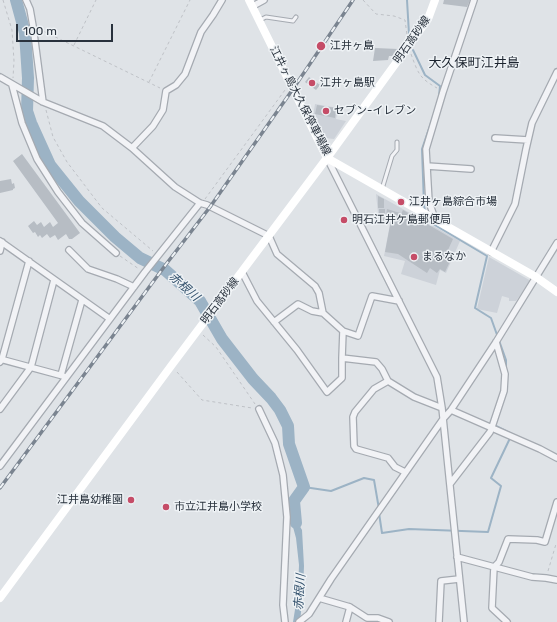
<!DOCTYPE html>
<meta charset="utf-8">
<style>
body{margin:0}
#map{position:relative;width:557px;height:622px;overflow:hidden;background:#dfe3e7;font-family:Rubik,sans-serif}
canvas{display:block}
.scale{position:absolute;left:16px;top:24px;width:97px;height:18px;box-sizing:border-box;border:2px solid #29323d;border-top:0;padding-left:5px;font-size:12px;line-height:14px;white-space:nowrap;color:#29323d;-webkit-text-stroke:3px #eef2f5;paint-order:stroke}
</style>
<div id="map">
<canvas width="557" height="622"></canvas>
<div class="scale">100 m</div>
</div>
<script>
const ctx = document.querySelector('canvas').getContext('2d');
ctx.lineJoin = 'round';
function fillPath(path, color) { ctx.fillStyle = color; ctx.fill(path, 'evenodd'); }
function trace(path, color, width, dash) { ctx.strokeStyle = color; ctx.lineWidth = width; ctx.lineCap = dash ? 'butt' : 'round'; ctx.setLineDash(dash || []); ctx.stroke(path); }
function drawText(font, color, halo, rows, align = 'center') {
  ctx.font = font + ' Rubik,"Noto Sans JP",sans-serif'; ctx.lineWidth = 3; ctx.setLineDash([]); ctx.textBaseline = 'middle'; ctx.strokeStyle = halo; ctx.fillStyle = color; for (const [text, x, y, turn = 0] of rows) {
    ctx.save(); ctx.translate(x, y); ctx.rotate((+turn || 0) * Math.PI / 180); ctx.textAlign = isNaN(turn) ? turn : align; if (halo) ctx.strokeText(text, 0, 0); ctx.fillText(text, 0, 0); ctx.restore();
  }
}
fillPath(new Path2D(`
 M315,104L338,108L336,119L346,121L334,139L325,138L313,116Z
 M376,194L460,241L446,273L440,270L436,285L401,274L405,261L384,256L390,224L379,222Z
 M489,257L531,281L516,301H509V298L502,296L497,313L477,309Z`), '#cdd2d9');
fillPath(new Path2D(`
 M295,506L298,523L302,530L304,566L303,592L300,622H293L298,591L299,565L296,538L293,527Z`), '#9cb3c5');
trace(new Path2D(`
 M407,0L409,34
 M413,50L425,75L440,86L439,96
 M425,211L424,205L422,149L433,117
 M428,219V221L487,256L475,308L491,318L506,360V368
 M304,487L331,491L364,478L374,480L379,509
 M379,513L382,533L409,529L488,532L501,486L491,478L512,434L494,425`), '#9cb3c5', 2);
trace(new Path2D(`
 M16,0L25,33L28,78L27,111L31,123L50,165L79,201L115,237L140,258L165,270L200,301L222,339L253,379L271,398L280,410L288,426L289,444L304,487L294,501L296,523`), '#9cb3c5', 12);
fillPath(new Path2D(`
 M444,0H470L467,7L443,4Z
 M375,48L398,49L396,56H389L388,60L373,61Z
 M309,77L320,85L316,90L305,82Z
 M317,105L336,108L335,118L315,114Z
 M22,154L80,233L72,239H69L66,234L58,240L55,235L50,238L47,234L42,238L40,235L38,237L35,232L33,233L28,226L34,221L37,225L41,222L44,227L50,222L53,227L58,223L13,161Z
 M11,179L12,184L14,183L15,188L13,189V190L0,193V181Z
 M378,196L384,199V208H378Z
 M379,209H385V221H379Z
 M387,209L400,213L398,220L386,217Z
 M403,210L453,239L448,250L454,253L445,272L440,269L437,273L430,268L427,273L398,254L385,252L391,220L397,222Z`), '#b7bdc4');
const lane = new Path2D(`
 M260,20L266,17L293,21L296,17
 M382,189L392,156L397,150V142`);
const street = new Path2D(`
 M26,0L30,9L33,26L43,102
 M253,6L264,0
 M0,77L43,102L103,126L132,148L175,187L200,203L207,205L269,236L277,254L315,286L319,293L323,313L343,331L342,358L376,362L382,369L388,381L414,397L442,408
 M12,85L22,123L37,159L58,192L82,223L116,253
 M495,138L528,140
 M132,148L153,126L163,110L166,91L176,85L185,74L201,32L213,15L222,0
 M327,158L437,377L442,408L464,622
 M427,166L471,169
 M435,219L429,202L426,149L443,92L474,0
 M0,241L110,319
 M69,250L88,269L117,279L134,287
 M0,251L2,242
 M491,252L515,204L526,149L532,123L557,72
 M242,272L257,301L297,350L327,392L342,378V358
 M274,322L298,304L312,311L323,313
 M343,331L358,336L372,296L399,301
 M0,359L63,376
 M0,362L2,359L29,261
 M61,375L82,300
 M388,381L374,389L355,412L353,417L354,446L356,449L388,458L395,467L405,472
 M0,409L31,367L54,280
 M259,409L275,443L283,475L287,517L283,605L285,622
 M451,410L540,449L557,458
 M0,466L145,272L200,203
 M450,484L490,432L492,427L504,391L505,374L496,342
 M457,557L532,577L546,578L557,580
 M319,598L350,607L346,622
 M350,607L367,618H378L389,622
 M299,622L309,614L331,579L443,419L451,410L496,342L557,243
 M439,622L441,581L459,579
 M507,622L492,608L494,567L499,562L508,539L537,540L545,542L557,502`);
trace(lane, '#a5aab1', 5);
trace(street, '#a5aab1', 8);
trace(new Path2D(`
 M3,0L12,30L14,61L13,78
 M363,0L376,14L394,16L405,20L407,35
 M39,29L160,88
 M74,45L96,0
 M411,54C418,73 419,78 437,88
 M149,82L190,0
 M46,110L53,137L67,162L102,208L153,251
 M205,199L285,90
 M120,256L139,269
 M203,335L216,347L255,404
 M177,372L202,400L252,408
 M548,571L556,544L557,545`), '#bec1c6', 1, [3, 3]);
trace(lane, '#f2f3f6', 3);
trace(street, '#f2f3f6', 5.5);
trace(new Path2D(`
 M249,0L327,158L536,277L557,292
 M0,598L171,366L327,158L428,19L435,0`), '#fff', 8);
const rail = new Path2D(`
 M0,488L167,263L210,207L293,89L353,0`);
trace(rail, '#7a8490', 3.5);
trace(rail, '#eef2f5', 2, [6]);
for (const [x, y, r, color] of [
 [321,46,5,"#c54c67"],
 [312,83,4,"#c54c67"],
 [326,111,4,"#c54c67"],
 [401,202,4,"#c54c67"],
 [344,220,4,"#c54c67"],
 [414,257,4,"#c54c67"],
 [131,500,4,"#c54c67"],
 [166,507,4,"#c54c67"]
]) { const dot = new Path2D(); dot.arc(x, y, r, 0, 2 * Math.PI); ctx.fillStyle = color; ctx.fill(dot); trace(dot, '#eef2f5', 1.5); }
drawText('11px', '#29323d', '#eef2f5', [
 ["明石高砂線",412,40,-55],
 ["江井ヶ島大久保停車場線",300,101,63],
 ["明石高砂線",220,301,-53]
]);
drawText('11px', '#29323d', '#eef2f5', [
 ["江井ヶ島",330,46],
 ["江井ヶ島駅",320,83],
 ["セブン-イレブン",334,111],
 ["江井ヶ島綜合市場",409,202],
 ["明石江井ケ島郵便局",352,220],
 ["まるなか",422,257],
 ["江井島幼稚園",123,500,"right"],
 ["市立江井島小学校",174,507]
], 'left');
drawText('italic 12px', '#36546f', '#eef2f5', [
 ["赤根川",184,287,42],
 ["赤根川",300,592,-86]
]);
drawText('13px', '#1b232e', '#eef2f5', [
 ["大久保町江井島",474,63]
]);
</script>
